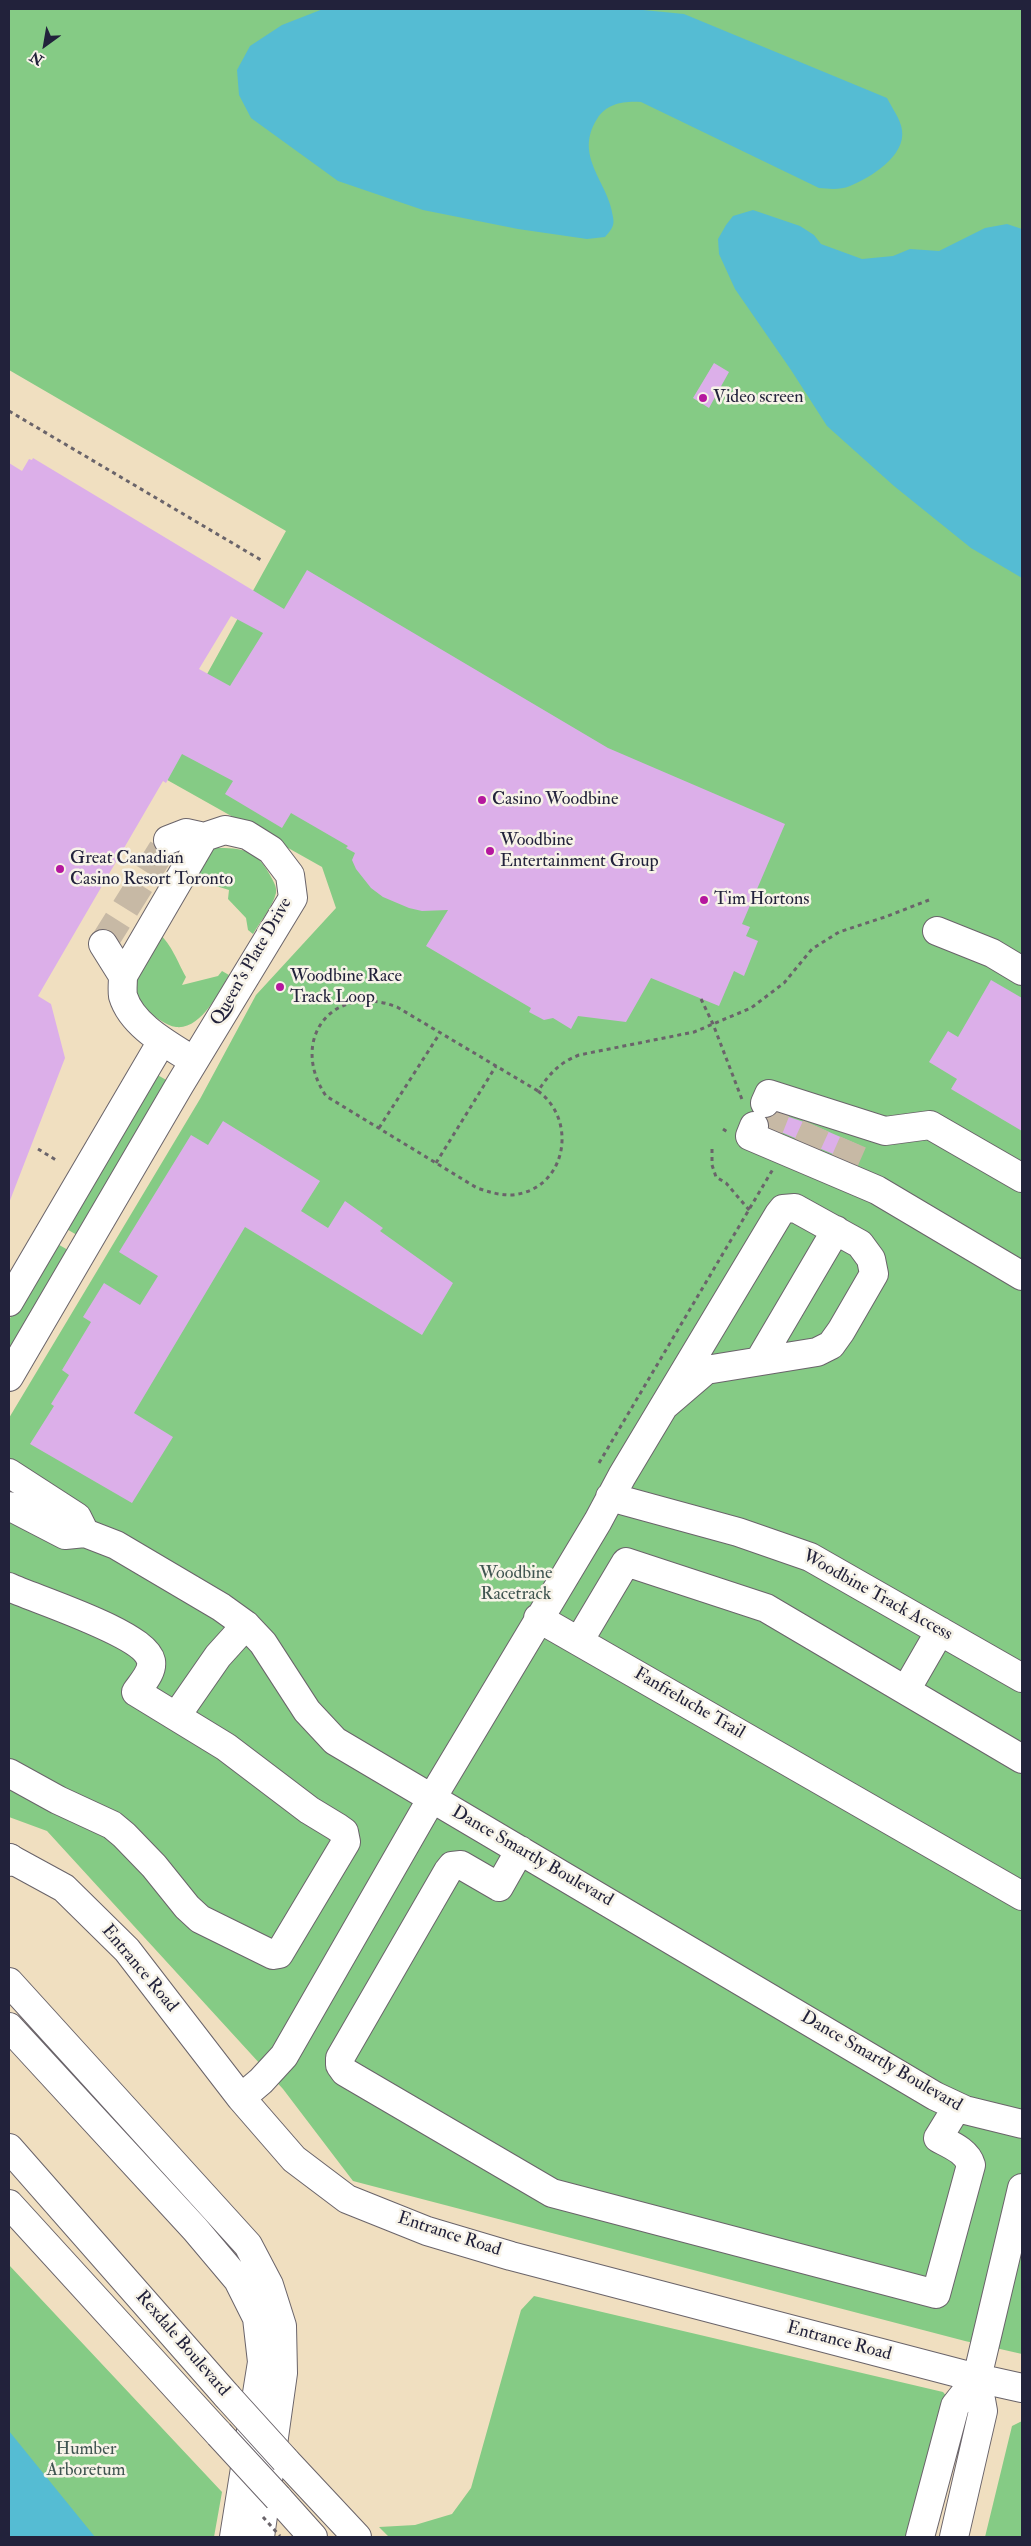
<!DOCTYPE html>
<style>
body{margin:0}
#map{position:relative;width:1031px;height:2546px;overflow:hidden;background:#f0dfc0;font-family:"IM FELL Double Pica",serif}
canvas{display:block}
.frame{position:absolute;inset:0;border:10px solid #22223b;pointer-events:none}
.north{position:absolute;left:20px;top:20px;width:50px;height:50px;-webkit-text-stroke:4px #f7f3e8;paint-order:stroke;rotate:212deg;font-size:14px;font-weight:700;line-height:20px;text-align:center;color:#22223b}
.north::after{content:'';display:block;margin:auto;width:18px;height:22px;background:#22223b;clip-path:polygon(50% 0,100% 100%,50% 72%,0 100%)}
</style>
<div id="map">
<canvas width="1031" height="2546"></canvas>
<div class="frame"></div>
<div class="north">N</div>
</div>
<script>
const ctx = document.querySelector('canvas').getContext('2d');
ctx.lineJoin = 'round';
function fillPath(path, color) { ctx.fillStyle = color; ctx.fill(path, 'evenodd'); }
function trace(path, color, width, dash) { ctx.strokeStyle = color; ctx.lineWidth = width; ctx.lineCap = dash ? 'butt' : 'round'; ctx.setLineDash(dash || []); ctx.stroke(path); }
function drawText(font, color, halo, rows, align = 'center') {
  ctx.font = font + ' "IM FELL Double Pica",serif'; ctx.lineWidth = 5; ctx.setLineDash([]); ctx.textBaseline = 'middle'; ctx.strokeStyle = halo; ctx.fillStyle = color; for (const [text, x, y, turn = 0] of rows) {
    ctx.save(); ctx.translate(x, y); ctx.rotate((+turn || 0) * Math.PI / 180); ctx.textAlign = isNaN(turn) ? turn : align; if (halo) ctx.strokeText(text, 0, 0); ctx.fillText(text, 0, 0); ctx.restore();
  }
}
fillPath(new Path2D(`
 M9,9H1022V2354L965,2341L353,2181L283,2089L47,1831L9,1817V1418L200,1099L256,995L336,908L322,867L153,772L286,531L9,370Z
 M215,848C242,848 256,849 270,875C273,881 277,886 276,893C273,906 260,922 253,934L248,930L246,918L228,899L229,890L190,878L209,850Z
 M158,932C173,947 176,959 186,977L182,985L218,976L222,971L229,975C219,992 201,1030 176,1027C166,1026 152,1014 142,1008L139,1005L133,980Z
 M154,1073L168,1081L77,1235L63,1227Z
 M54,1242L68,1250L9,1352V1320Z
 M9,2265L222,2492L214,2537H9Z
 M534,2296L943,2392L958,2410L927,2537H389L379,2527L415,2525L452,2514L471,2488L521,2310Z
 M1022,2421V2537H985L1012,2426Z`), '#85cb85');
fillPath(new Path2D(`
 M323,9H633L684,14L887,98C892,108 901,120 902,130C906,156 870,178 850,186C840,190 830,189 819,188L641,102C624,101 607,103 597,119C573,157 609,182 613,217C615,226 611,230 605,237L587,239L518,229L423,210L338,181L251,118L239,95L237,70L250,46L282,25Z
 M753,210L800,226L814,235L821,244L862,259L893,256L910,249L939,251L985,228L1007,224L1022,229V578L971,548L894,486L827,426L791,370L735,289L719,254L718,239L726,225L733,216Z
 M9,2431L95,2537H9Z`), '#55bcd3');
fillPath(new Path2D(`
 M714,363L729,372L709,408L693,398Z
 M33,458L284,609L307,570L608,748L785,824L742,924L750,927L746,936L758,941L744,976L734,971L719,1006L651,978L626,1022L578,1016L571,1029L553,1018L544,1020L529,1012L531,1008L426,946L448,910L422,911L409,908L383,897L371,888L356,869L352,860L355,853L346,848L348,846L291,813L282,828L225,794L233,781L182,754L166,783L163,781L38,996L51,1004L65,1058L9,1203V463L22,471L29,459L32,460ZM231,616L263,633L230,686L199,669Z
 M991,980L1022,998V1131L951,1089L957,1079L929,1062L948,1031L958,1037Z
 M777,1113L813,1125L859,1145L852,1162L769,1127L767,1118Z
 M223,1121L320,1181L301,1211L328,1228L345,1201L383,1228L380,1231L453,1283L422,1335L245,1227L134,1413L173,1437L132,1503L30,1444L54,1406L51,1404L69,1375L62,1370L91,1322L83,1317L104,1283L140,1305L158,1276L119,1252L191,1135L208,1145Z`), '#dcafe9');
trace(new Path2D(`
 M103,944L168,840
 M768,1132L777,1109
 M806,1148L816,1126
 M843,1165L853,1142`), '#c7b9a5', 28, [28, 14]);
const minor = new Path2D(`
 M168,840L186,833L204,837
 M937,931L992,953L1022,971
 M103,944L123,976
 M765,1103L769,1094L885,1131L930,1125L1022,1178
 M754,1126L750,1136L877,1190L1022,1276
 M9,1302L162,1041
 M759,1361L836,1230
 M9,1377L179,1086L293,898L290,875L271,850L247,835L225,830L204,837L123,976C123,982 122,990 123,996C132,1026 169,1045 194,1061
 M9,1473L77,1517L85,1533
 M610,1497L738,1532L810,1557L1022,1678
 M9,1506L65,1535L85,1533L116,1545L221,1607L246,1625L263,1643L307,1711L335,1741L935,2096L965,2110L1022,2124
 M9,1587C34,1599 145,1633 151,1661C153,1672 142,1683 136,1692L226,1747L309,1810L337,1827L344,1832L346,1842L279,1954L273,1955L200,1919L187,1907L154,1866L124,1835L112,1825L58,1800L9,1773
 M538,1618L1022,1896
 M579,1641L626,1562L766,1608L1022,1759
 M906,1690L940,1631
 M177,1715L218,1656L246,1625
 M520,1850L499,1887L461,1865L452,1866L448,1871L340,2058V2065L345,2072L552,2193L936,2294L971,2165C967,2151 951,2145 938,2138L957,2107
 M9,1858L64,1888L127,1950L241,2098L294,2159L347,2199L427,2231L511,2256L977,2378L1022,2388
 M241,2098L261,2081L284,2056L432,1798L598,1521L622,1476L779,1214L783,1209L795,1208L860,1244L871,1259L874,1274L841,1331L831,1345L817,1352L706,1370L664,1406
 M977,2378L1022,2188`);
const major = new Path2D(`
 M9,1862L10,1858
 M9,1982L248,2245L269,2285L282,2326L283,2373L260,2537
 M9,2027L195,2229L238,2280L257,2318L262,2362L234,2537
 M9,2148L227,2396
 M9,2204L219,2434
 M285,2460L357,2537
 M278,2498L313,2537
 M920,2537L955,2406L977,2378
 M954,2537L983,2411L977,2378`);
trace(minor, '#6a646a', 30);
trace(major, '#6a646a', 30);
trace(new Path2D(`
 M9,411L261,560
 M701,999L713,1024L743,1102
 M538,1091C579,1121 566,1191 511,1195C499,1195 489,1192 477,1188L326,1096C288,1039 333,982 397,1007L538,1091C550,1073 559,1063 579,1055L694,1032L751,1008L784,983L812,949L839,932L885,917L929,900
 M379,1128L440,1033
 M723,1129L729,1133
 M38,1149L56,1160
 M712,1149V1165L716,1177L726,1183L750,1211
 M436,1163L496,1066
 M599,1463L773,1169`), '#6a646a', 3, [4, 4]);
trace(minor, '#fff', 28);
trace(major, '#fff', 28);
const majorBridge = new Path2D(`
 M227,2396L285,2460
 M219,2434L278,2498`);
trace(majorBridge, '#6a646a', 30, []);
trace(new Path2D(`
 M263,2517L280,2536`), '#6a646a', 3, [4, 4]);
trace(majorBridge, '#fff', 28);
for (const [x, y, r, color] of [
 [703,398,5,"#b5179e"],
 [482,800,5,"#b5179e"],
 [490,851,5,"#b5179e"],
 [60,869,5,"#b5179e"],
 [704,900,5,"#b5179e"],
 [280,987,5,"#b5179e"]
]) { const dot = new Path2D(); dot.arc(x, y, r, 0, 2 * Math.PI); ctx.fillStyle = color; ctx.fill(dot); trace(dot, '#f7f3e8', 2); }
drawText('18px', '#22223b', '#f7f3e8', [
 ["Video screen",713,398],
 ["Casino Woodbine",492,800],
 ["Woodbine",500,841],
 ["Entertainment Group",500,862],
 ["Great Canadian",70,859],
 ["Casino Resort Toronto",70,880],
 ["Tim Hortons",714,900],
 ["Woodbine Race",290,977],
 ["Track Loop",290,998]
], 'left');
drawText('18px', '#22223b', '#f7f3e8', [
 ["Queen's Plate Drive",252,962,-60],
 ["Woodbine Track Access",877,1596,29],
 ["Fanfreluche Trail",689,1704,30],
 ["Dance Smartly Boulevard",532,1857,30],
 ["Entrance Road",139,1969,50],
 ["Dance Smartly Boulevard",881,2062,30],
 ["Entrance Road",449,2235,18],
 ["Entrance Road",839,2342,15],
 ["Rexdale Boulevard",182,2344,49]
]);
drawText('18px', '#405551', '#f7f3e8', [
 ["Woodbine",516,1574],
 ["Racetrack",516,1595],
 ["Humber",86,2450],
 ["Arboretum",86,2471]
]);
</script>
